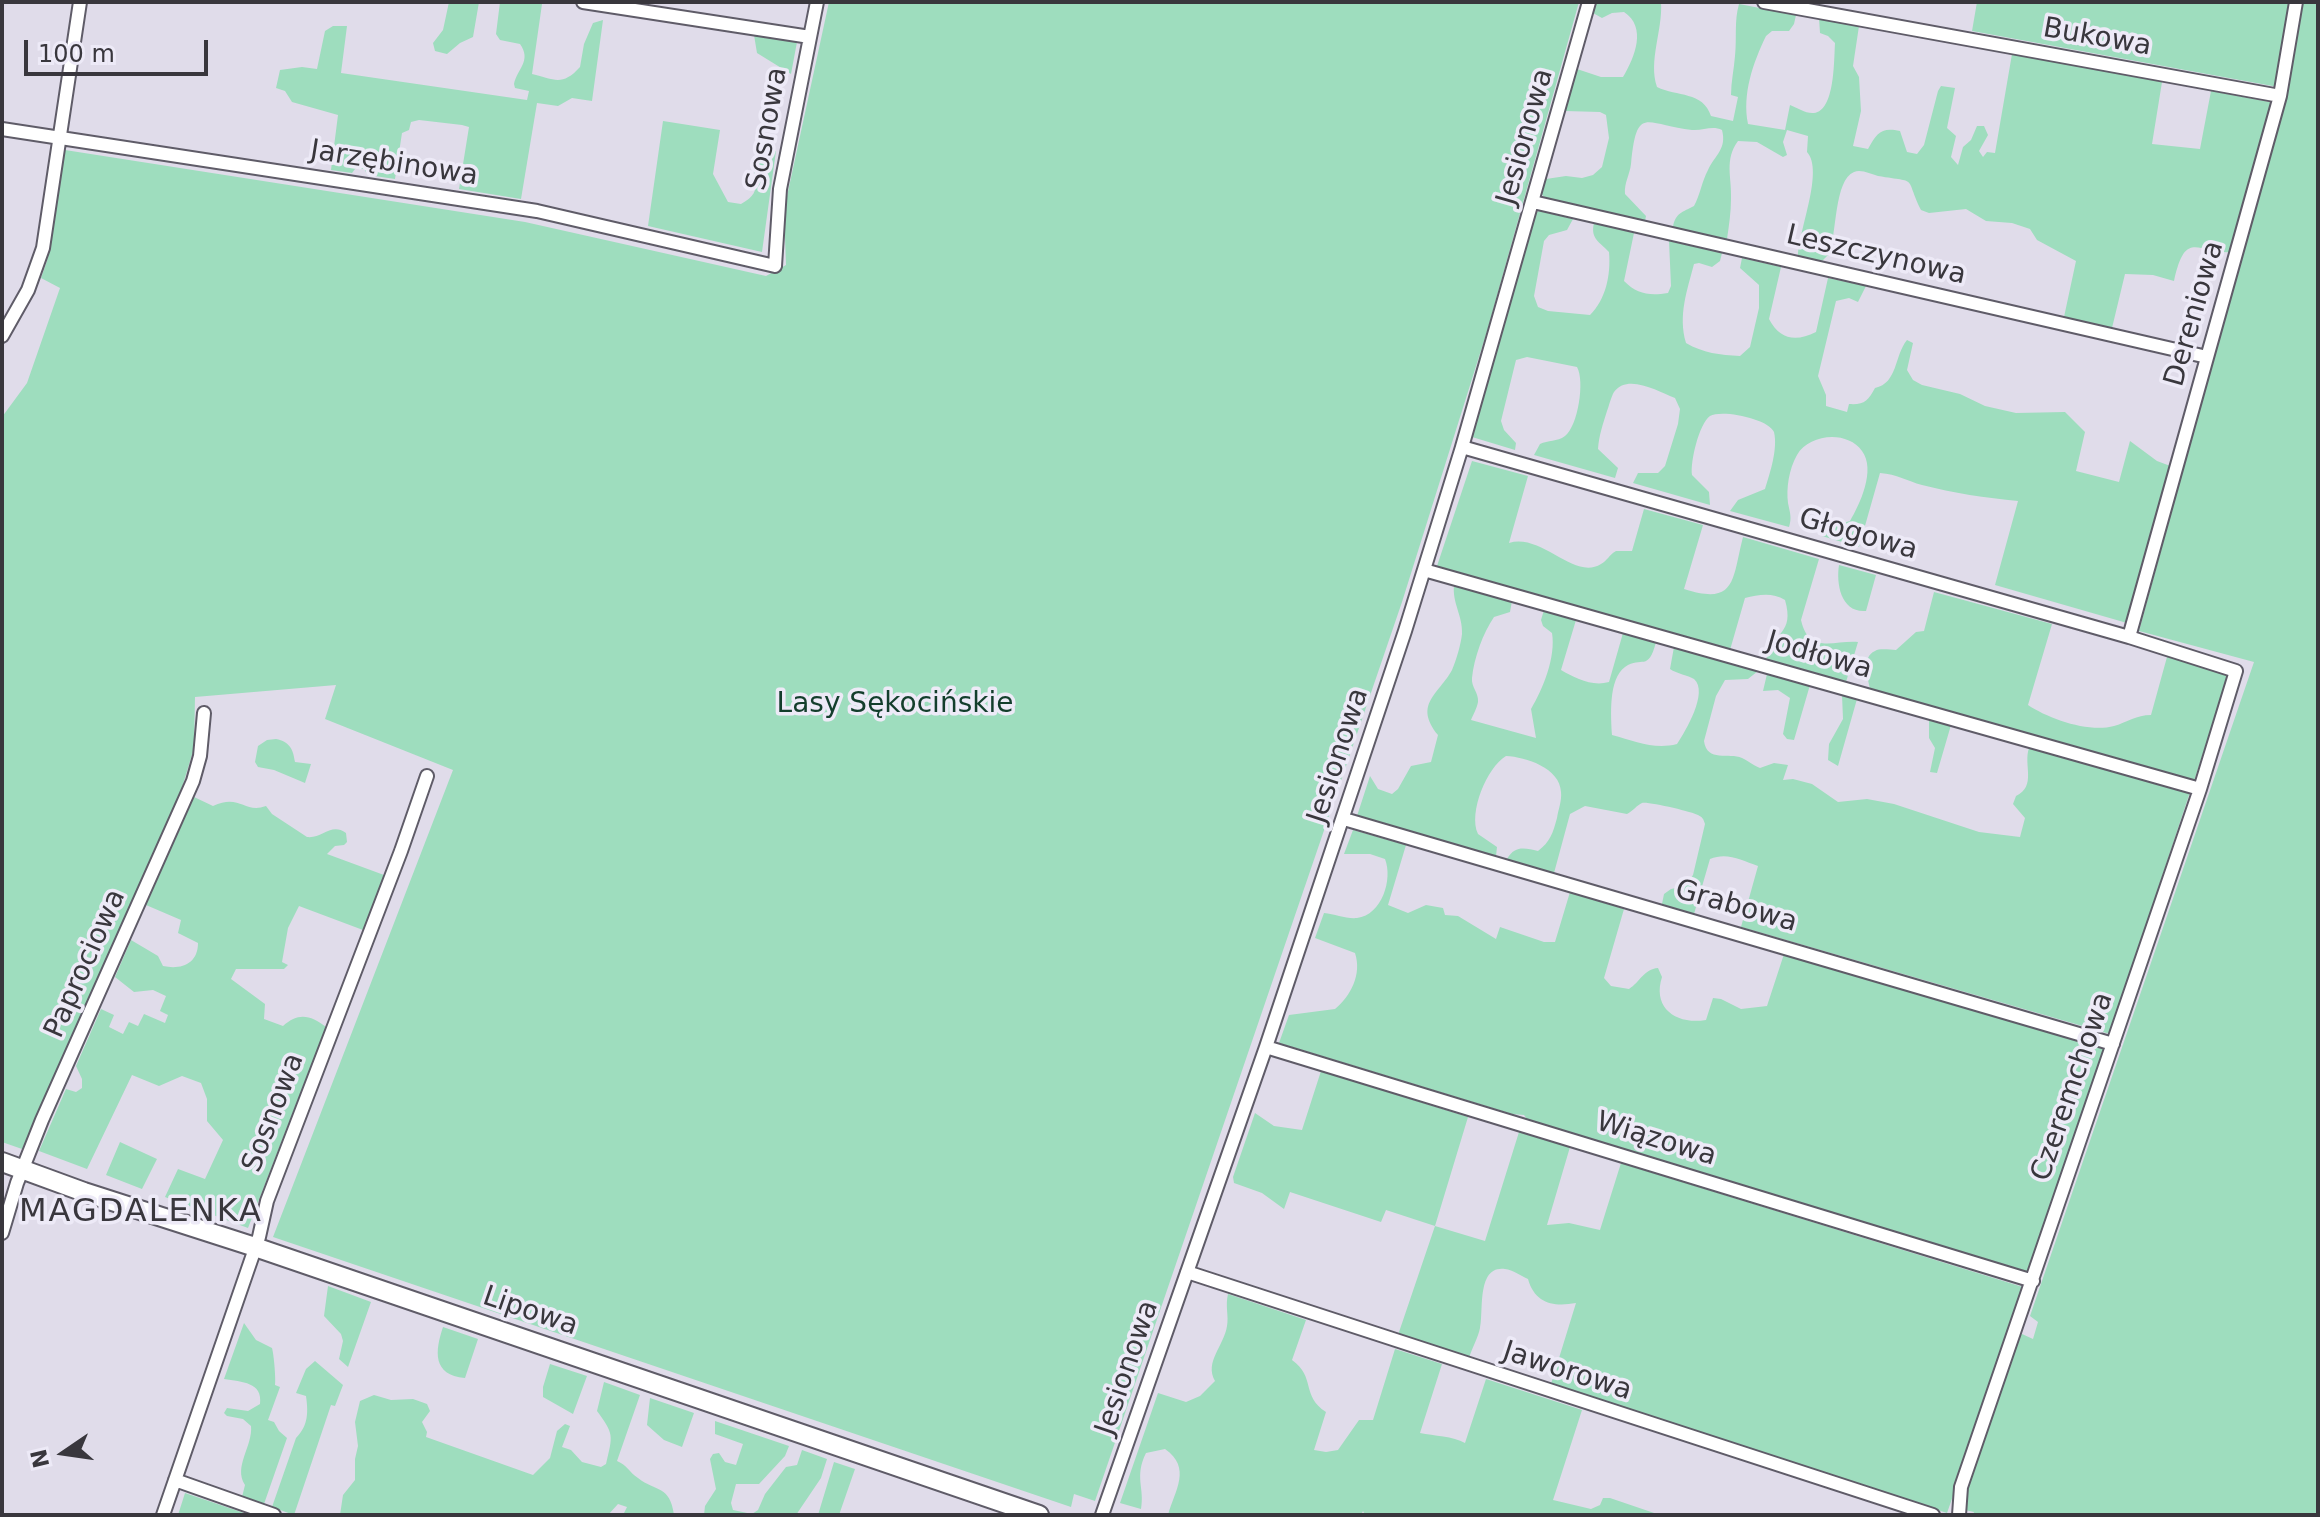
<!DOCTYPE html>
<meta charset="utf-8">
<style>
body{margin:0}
#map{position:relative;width:2320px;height:1517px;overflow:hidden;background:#e0dcea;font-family:"DejaVu Sans",sans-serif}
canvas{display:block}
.frame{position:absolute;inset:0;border:4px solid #39373d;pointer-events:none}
.north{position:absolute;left:24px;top:1413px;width:80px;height:80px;-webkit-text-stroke:6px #edeaf7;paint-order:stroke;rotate:257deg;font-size:22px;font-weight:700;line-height:32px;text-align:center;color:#39373d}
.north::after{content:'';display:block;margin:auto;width:28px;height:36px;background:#39373d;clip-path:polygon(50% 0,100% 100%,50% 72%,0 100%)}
.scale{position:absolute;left:24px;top:40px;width:184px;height:36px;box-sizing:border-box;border:4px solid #39373d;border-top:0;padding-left:10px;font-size:24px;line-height:28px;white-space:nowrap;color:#39373d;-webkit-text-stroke:6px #edeaf7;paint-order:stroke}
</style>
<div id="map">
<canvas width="2320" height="1517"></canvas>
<div class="frame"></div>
<div class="north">N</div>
<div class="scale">100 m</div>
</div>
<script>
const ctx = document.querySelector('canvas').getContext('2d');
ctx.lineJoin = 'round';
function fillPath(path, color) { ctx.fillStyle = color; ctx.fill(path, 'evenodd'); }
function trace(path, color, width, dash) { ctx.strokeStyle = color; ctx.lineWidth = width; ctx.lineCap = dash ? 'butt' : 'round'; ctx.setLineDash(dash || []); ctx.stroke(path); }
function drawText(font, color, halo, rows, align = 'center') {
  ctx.font = font + ' "DejaVu Sans",sans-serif'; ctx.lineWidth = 7; ctx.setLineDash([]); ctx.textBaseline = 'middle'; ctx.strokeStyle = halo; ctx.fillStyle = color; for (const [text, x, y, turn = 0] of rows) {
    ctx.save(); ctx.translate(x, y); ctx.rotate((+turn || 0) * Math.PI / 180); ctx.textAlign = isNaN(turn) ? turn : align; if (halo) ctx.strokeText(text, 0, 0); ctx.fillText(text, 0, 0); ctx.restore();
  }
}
fillPath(new Path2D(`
 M449,2H479L473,37L460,43L447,54L435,51L433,43L443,30Z
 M500,2L542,4L532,74C554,79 562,87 580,67L584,44L593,23L603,20L592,101L572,98L558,106L537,103L521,199L459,189L469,127L462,125L419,120L411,122L409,130L402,133L395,179L368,175L364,169H355L352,173L331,170L338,115L292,102L285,91L276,88L280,70L302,67L317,69L325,31L333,26H347L341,73L527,100L529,91L515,88L514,84C517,69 532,61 520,44L500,40L496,34Z
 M829,2H1579L1488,328L1402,602L1095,1501L1074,1494L1071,1507L273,1237L453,770L325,719L336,685L195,697L194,748L181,791L22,1149L2,1142V417L27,383L60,288L41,278L47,261L65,150L525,222L766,276L786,265L784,210Z
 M1596,2H1661C1663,30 1648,61 1657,87C1677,97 1703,91 1711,116L1733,121L1738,97L1731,95C1731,82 1734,69 1735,56C1737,38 1734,21 1739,4L1796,15L1794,24L1789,31H1772L1766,36C1753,63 1742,94 1748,124L1785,130L1790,105C1798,108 1806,114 1814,113C1835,111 1834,60 1835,43L1828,36L1820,33L1819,18L1859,26L1853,66L1859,77L1861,111L1853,146L1868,149C1877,133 1881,127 1900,131L1907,152L1917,154L1924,145L1938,91L1941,86L1955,88L1947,128L1956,136L1951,157L1958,165L1963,147L1971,140L1977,126H1984L1988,135L1979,151L1983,157L1987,152L1995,153L2012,54L2162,82L2152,144L2200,149L2211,91L2275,103L2233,252C2198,255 2186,227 2174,281L2153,275L2125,274L2112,328L2064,317L2076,261L2037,240L2030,229L2012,223L1986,221L1966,209L1929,213L1921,210C1904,175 1920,183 1878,176C1871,174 1861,169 1854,172C1834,180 1837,234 1829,254L1822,261L1798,256C1799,229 1824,171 1807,152L1808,136L1787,130L1783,142L1787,155L1783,157L1757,142L1738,141C1724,160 1732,177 1731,199C1731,212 1729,225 1727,239L1673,227C1675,213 1683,212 1694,206C1700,195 1702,181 1708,170C1715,155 1727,149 1722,130C1712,125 1703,131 1692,130C1645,125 1637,104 1631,164C1630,174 1624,183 1625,194L1646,216L1645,221L1544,197L1541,193L1546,179L1566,176L1582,178L1593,175L1602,167L1609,138L1606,115L1600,112L1565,111L1577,69L1601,77H1623C1635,57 1647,27 1624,12L1612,13L1602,18L1593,13Z
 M1977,2H2291L2278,87L1972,31Z
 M2301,2H2318V1515H1973L1974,1512L1965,1510V1485L2018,1337L2022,1334L2033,1339L2038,1322L2030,1316L2254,662L2139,631L2284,99Z
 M754,35L797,42L791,74L757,53Z
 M663,121L720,130L713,174L728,202L741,204C768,190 748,176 756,154L767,149L776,151L762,252L648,226Z
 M1539,211L1573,219L1567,230L1549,235L1544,241L1534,296L1538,307L1548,311L1590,315C1606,299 1611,275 1609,252C1600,242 1590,239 1594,223L1634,233L1624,281C1637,294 1649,296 1668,293L1671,286L1669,241L1722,253L1720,261L1712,267L1699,263L1694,264C1687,291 1678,315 1686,343C1703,353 1720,355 1740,356L1750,347L1759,308V285L1740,268L1742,258L1781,267L1769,319C1780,340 1796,342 1816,332L1828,278L1866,286L1858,302L1849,298L1836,301L1818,376L1826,395V406L1847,412L1849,404C1864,405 1868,401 1875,388C1898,383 1894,356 1907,340L1913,343L1907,370L1913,380L1922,385L1960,394L1985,406L2016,413L2065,412L2085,432L2076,471L2119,482L2130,441L2157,461L2173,467L2127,623L1995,585L2018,501C1986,498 1953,493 1922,485C1907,481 1897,474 1880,473L1859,547L1822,536L1826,528L1850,521C1860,504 1876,470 1862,451C1847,430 1809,434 1797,455C1789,469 1786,488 1788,503C1790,513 1792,518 1789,527L1730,511L1738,500L1765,489C1770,473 1778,449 1774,432C1769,419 1722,409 1710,416C1699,424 1690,462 1692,475L1709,492L1710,505L1633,483L1638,473H1658L1665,466L1678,424L1680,409L1675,398C1659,392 1628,373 1614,392C1611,397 1609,406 1607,411C1603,424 1599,435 1598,449L1618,468L1615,478L1534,455L1540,444C1548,440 1557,442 1565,436C1578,426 1585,381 1577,367L1527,357L1516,360L1501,421L1504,430L1516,443L1515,450L1472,437L1535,213Z
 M1472,461L1528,476L1509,543C1542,533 1574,581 1601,564C1607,561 1609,555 1616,551H1632L1644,509L1703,525L1684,589C1737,606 1732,579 1743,537L1819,559L1801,620C1809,655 1834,640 1858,642L1846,682L1766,660C1773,630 1795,635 1785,600C1772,592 1758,595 1745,598L1730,650L1437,566Z
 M1839,565L1876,575L1866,611C1841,613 1836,584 1839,565Z
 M1454,585L1512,601L1510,612L1494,617C1483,633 1474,658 1472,678C1471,687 1479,693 1478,702C1477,708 1473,715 1471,720L1536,738L1531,709C1543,689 1556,657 1552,633L1543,626L1541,620L1544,610L1576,620L1561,670C1575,678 1592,687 1609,682L1623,633L1656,642C1648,673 1642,655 1625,667C1608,679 1611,717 1612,735C1635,741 1654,750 1677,744C1685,732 1709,692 1694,679C1688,675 1677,674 1670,669L1674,647L1758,671L1748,679L1725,680L1716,696L1704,741C1707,763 1729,752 1742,758C1749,761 1752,765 1760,768L1774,763L1788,765L1783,780L1793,779L1812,784L1838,802L1867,799L1894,804L1979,832L2020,837L2025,818L2013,804L2016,796C2037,786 2023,765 2029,748L2190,792L2110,1034L1741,927L1758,866C1741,860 1727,852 1710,859L1694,914L1662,904L1664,894L1671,889L1685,886L1693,875L1705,824C1703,818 1703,818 1698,815C1693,812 1647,801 1642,803C1637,805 1633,811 1627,814L1585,806L1570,814L1554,873L1507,859C1515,845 1525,848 1538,851C1550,842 1553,833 1557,818C1558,810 1562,801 1561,792C1560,768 1526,757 1506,756C1487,767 1468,813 1478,834L1497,847L1496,856L1357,816L1370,776L1378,789L1392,794L1398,789L1411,766L1431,762L1438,735C1413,704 1439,694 1452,670C1456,661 1461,644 1462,634C1463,616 1452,603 1454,585Z
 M1934,592L2052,624L2028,705C2049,719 2089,733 2114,726C2128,722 2136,715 2151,715L2167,657L2229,674L2194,781L1870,689C1868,678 1861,657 1875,651C1880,648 1890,650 1896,650L1916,632L1924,631Z
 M1767,674L1810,685L1794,740L1787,739L1783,734L1790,698L1778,690L1763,691Z
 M1842,695L1857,699L1838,766L1828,760L1829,744L1843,719Z
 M1929,719L1951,725L1937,773L1930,772L1935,748L1929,738Z
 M276,739C290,742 293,749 295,762L311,764L305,783L274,770L258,767L255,762L258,746L267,740Z
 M194,797L213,806C240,793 244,814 266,806L272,814L307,837C322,839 331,822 346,833L347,842L344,845L335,846L327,854L384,875L363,930L299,906L288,928L282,962L288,965L284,969H236L231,979L265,1004L264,1019L283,1026C298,1012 311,1015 326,1027L248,1228L165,1197L178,1169L205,1179L223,1140L207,1121V1099L201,1083L182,1076L159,1086L132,1075L87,1169L39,1151L66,1089L76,1092L82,1088V1079L76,1066L101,1009L114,1015L109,1027L123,1034L129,1022L138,1026L144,1014L165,1023L168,1015L160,1011L166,996L153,990L134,992L115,977L131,940L158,956L163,966C181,970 198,964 198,943L178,933L181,920L146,905Z
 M1353,830L1406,845L1388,905L1408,913L1426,905L1443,908L1445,915L1458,916L1496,939L1500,927L1544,942H1555L1570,892L1624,909L1604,978L1611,986L1629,989C1640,982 1644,969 1658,968L1662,977C1652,1008 1676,1025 1706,1020L1713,998L1721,999L1741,1009L1767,1006L1784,954L2106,1049L2031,1273L1527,1119L1524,1115L1512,1114L1279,1043L1289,1015L1335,1009C1351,996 1362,974 1355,953L1315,938L1324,913C1335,914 1346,919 1357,918C1382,915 1393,879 1385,859L1370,854H1344Z
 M1321,1071L1468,1117L1435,1226L1485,1241L1519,1132L1570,1147L1547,1225L1569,1223L1600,1230L1621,1163L2026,1288L1947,1513L1551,1384L1576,1303C1554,1307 1535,1304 1528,1279C1521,1276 1513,1270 1505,1269C1476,1265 1484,1312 1480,1328C1478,1338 1472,1348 1469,1358L1398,1335L1435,1226L1386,1210L1381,1222L1290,1192L1284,1209L1262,1193L1234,1183L1233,1177L1255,1113L1274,1126L1302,1130Z
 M120,1142L157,1159L142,1189L106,1175Z
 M328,1286L371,1302L348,1367L339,1359L343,1341L341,1334L324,1316Z
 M1228,1294L1306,1320L1292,1360C1316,1377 1301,1396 1326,1412L1314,1450L1326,1452L1338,1450L1359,1420H1373L1395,1349L1442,1364L1420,1433C1434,1436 1453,1436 1465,1443L1486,1379L1582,1410L1553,1500L1591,1509L1600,1505L1603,1498H1610L1660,1515H1365L1363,1511L1361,1515H1168C1175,1490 1192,1468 1165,1449L1146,1453C1134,1477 1145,1488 1141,1509L1120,1503L1158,1393L1186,1402L1200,1396L1215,1381C1204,1362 1224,1346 1227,1326C1229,1316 1225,1306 1228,1294Z
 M244,1323L256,1340L272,1348C274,1355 276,1380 275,1385L280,1387L268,1420L274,1422L279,1431L287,1438L264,1504L242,1497L245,1485C233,1467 253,1446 251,1426L243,1419L227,1416L224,1413L227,1408L248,1411L260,1404C263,1382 242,1382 224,1379Z
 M443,1327L478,1339L465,1378C432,1375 435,1351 443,1327Z
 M315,1361L343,1385L335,1406L331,1405L294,1515L272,1507L296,1438C309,1425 308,1411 306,1396L296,1393L306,1369Z
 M550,1364L587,1376L573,1414L543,1397V1387Z
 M604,1382L640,1395L617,1461C627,1465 629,1472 638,1478C656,1492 670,1485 674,1515H623L627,1507L618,1504L608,1515H340L343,1495L355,1480V1459L358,1446L355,1422L360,1401L374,1395L391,1400L413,1399L427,1404L430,1411L422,1422L427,1432L426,1437L533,1475L550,1458L557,1431L565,1424L570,1426L562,1447L571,1450L582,1462L601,1467L606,1464C613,1435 614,1434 597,1411Z
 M650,1398L694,1413L682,1447L664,1440L647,1425Z
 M715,1421L789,1446L785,1456L759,1484H736L731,1503L733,1510L752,1514L758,1510L765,1494L786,1467L797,1465L802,1450L827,1459L821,1478L796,1515H704L705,1506L716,1489L710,1459L713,1454L719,1453L725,1462L736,1465L743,1444L715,1434Z
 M834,1462L855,1469L839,1515H818Z
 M185,1493L250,1515H178Z`), '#9eddbe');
const street = new Path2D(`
 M583,2L810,37
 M1764,2L2280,96
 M2,129L537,211L775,266L780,189L817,2
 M1533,202L2207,357
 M2,336L28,290L43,248L80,2
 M1462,447L2129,637L2236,671L2200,789L1961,1487L1959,1515
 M1424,570L2200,789
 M2129,637L2280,96L2296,2
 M1344,819L2113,1044
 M1266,1047L2033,1281
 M2,1233L17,1183L42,1120L193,781L200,756L204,713
 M1187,1272L1933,1515
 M175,1480L274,1515
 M163,1515L259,1237L267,1201L401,851L427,776
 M1102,1515L1266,1047L1405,631L1462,447L1589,2`);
const secondary = new Path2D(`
 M2,1162L84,1192L255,1247L1039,1515`);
trace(street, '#5f5c68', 16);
trace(secondary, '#5f5c68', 22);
trace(street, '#fff', 12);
trace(secondary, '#fff', 18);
drawText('28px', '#39373d', '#edeaf7', [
 ["Bukowa",2097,38,10],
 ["Sosnowa",768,129,-80],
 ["Jesionowa",1526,137,-74],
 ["Jarzębinowa",394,164,9],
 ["Leszczynowa",1876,256,13],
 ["Dereniowa",2195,314,-74],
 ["Głogowa",1858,535,16],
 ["Jodłowa",1819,656,16],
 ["Jesionowa",1339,756,-72],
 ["Grabowa",1736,907,16],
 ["Paprociowa",86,964,-66],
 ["Czeremchowa",2073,1087,-71],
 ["Sosnowa",274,1113,-69],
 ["Wiązowa",1656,1140,17],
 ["Lipowa",530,1312,19],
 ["Jesionowa",1128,1368,-71],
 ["Jaworowa",1567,1372,18]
]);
drawText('28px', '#133e2c', '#edeaf7', [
 ["Lasy Sękocińskie",895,705]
]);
ctx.letterSpacing = '2px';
drawText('32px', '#39373d', '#edeaf7', [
 ["MAGDALENKA",141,1213]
]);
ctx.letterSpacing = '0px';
</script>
